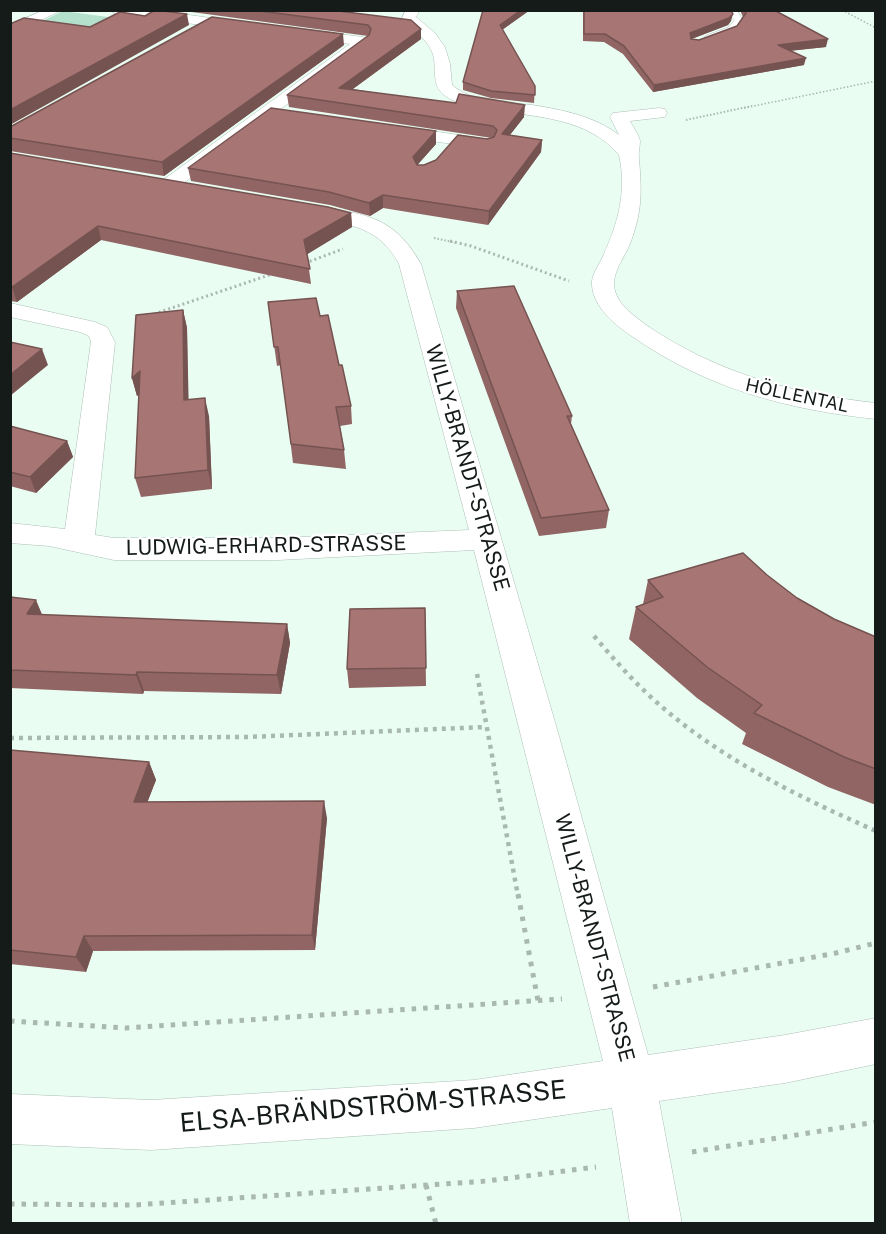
<!DOCTYPE html>
<meta charset="utf-8">
<style>
body{margin:0}
#map{position:relative;width:886px;height:1234px;overflow:hidden;background:#eafdf3;font-family:"Public Sans",sans-serif}
canvas{display:block}
.frame{position:absolute;inset:0;border:12px solid #141b18;pointer-events:none}
</style>
<div id="map">
<canvas width="886" height="1234"></canvas>
<div class="frame"></div>
</div>
<script>
const ctx = document.querySelector('canvas').getContext('2d');
ctx.lineJoin = 'round';
function fillPath(path, color) { ctx.fillStyle = color; ctx.fill(path, 'evenodd'); }
function trace(path, color, width, dash) { ctx.strokeStyle = color; ctx.lineWidth = width; ctx.lineCap = dash ? 'butt' : 'round'; ctx.setLineDash(dash || []); ctx.stroke(path); }
function drawText(font, color, halo, rows, align = 'center') {
  ctx.font = font + ' "Public Sans",sans-serif'; ctx.lineWidth = 4.5; ctx.setLineDash([]); ctx.textBaseline = 'middle'; ctx.strokeStyle = halo; ctx.fillStyle = color; for (const [text, x, y, turn = 0] of rows) {
    ctx.save(); ctx.translate(x, y); ctx.rotate((+turn || 0) * Math.PI / 180); ctx.textAlign = isNaN(turn) ? turn : align; if (halo) ctx.strokeText(text, 0, 0); ctx.fillText(text, 0, 0); ctx.restore();
  }
}
fillPath(new Path2D(`
 M63,11L123,19L90,36L28,28Z`), '#b4e1cc');
const lane = new Path2D(`
 M728,10H737L743,21C735,32 719,41 705,40V36L729,27L734,21Z`);
const street = new Path2D(`
 M44,10H62L10,35V25Z
 M110,10H152L248,23L255,27L248,31L116,14Z
 M406,10H420L416,17L435,33L445,47L450,64L452,85C473,103 506,102 532,105C563,110 594,116 619,135L610,117L613,113L659,108L665,109L667,113L665,117L630,121C633,127 639,135 640,141C640,147 638,153 639,159C642,193 642,212 630,244C625,256 615,269 614,282C613,302 634,316 649,327C718,373 793,394 876,403V419C788,410 706,388 633,337C616,326 593,307 592,285C591,274 599,266 603,256C618,223 627,192 619,155C588,118 538,117 492,110C477,108 457,105 444,95C430,84 438,67 432,52C426,37 412,30 402,18Z
 M299,29L363,37L370,41L177,188H163L160,184L163,180L350,44L294,36L292,33Z
 M391,125L486,139L492,140L495,144L492,148L486,149L385,134L382,130L385,126Z
 M306,204C360,215 391,211 421,264L557,729L648,1055L785,1035L876,1018V1064L785,1083L659,1101L682,1224H630L612,1108L474,1128L151,1150L10,1144V1094L151,1100L474,1080L603,1061L474,550L278,560H114L49,546L10,543V523L65,529L91,342L89,336L80,332L10,317V303L95,322L107,327L115,342L95,535L114,538H278L469,530L399,264C376,221 341,225 299,214L296,210L299,206Z`);
trace(lane, '#acbeb6', 1);
trace(street, '#acbeb6', 1);
trace(new Path2D(`
 M842,10L876,28
 M744,108L876,81`), '#a9b8b0', 1.5, [1.5, 2]);
trace(new Path2D(`
 M686,120L752,106
 M434,238L457,243`), '#a9b8b0', 2, [1.5, 2]);
trace(new Path2D(`
 M450,241L471,246L569,281
 M305,263L343,249
 M154,314L272,274`), '#a9b8b0', 3, [2, 3]);
trace(new Path2D(`
 M594,636C613,658 632,680 653,699C718,758 797,796 876,831
 M477,674L518,896
 M10,738L248,737L486,727`), '#a9b8b0', 4.5, [4, 5]);
trace(new Path2D(`
 M518,894L538,1001
 M653,987L836,953L876,943
 M10,1021L126,1028L562,999
 M692,1152L876,1122
 M426,1185L436,1224
 M10,1204L135,1205L487,1181L596,1167`), '#a9b8b0', 5, [4.5, 7]);
fillPath(lane, '#fff');
fillPath(street, '#fff');
fillPath(new Path2D(`
 M177,10H330L421,39L353,89L524,117L510,135L542,140L541,152L488,225L383,208L370,216L330,205L191,181L188,168L436,144L417,165H424L492,138L289,107L287,95L368,36Z
 M483,10H530L502,30L535,86L534,103L491,98L463,90V82Z
 M583,10H731V21L728,25L691,39L699,40L737,26L743,17L740,10H774L826,47L790,51L804,65L653,92L623,54L604,42L583,41Z
 M344,45L164,176L10,151V127Z
 M10,153L351,213L352,227L307,254L311,284L101,240L17,302L10,301Z
 M457,291L572,416L571,424L609,510L606,528L539,536L456,308Z
 M268,302L320,316L339,365L351,406L352,424L340,426L344,450L346,469L293,463L281,365L277,366Z
 M183,310L187,328L188,399L209,416L212,489L141,497L135,478L139,395L137,396L132,378Z
 M10,426L67,441L73,457L36,493L10,486Z
 M767,575L797,598L834,619L876,637V805L828,787L742,744L746,733L697,698L629,639L636,607L643,604L648,580Z
 M10,597L42,615L287,624L290,643L281,694L144,691L143,694L10,688Z
 M425,608L426,686L349,688L347,669Z
 M10,750L149,762L156,780L147,802L327,818L315,950L93,951L86,972L10,964Z`), '#906564');
fillPath(new Path2D(`
 M521,10H530L499,32L500,25Z
 M187,14L189,25L10,125V110Z
 M733,14L731,21L728,25L689,40L690,33Z
 M421,29V39L339,99V88Z
 M343,34L344,45L164,176L162,162Z
 M828,39L826,47L776,52L778,45Z
 M806,58L804,65L653,92L654,85Z
 M525,105L524,117L501,146L502,134Z
 M436,131V144L413,170V157Z
 M542,140L541,152L488,225L489,211Z
 M383,195V208L370,216L369,203Z
 M351,213L352,227L306,255L304,240Z
 M98,226L101,240L17,302L12,287Z
 M183,310L187,328L189,418L184,400Z
 M42,349L48,365L10,396V375Z
 M140,371L145,390L137,396L132,378Z
 M205,398L209,416L212,489L208,470Z
 M67,441L73,457L36,493L30,477Z
 M36,600L44,619L27,614Z
 M287,624L290,643L281,694L277,675Z
 M137,672L144,691L143,694L136,675Z
 M149,762L156,780L141,819L134,802Z
 M324,801L327,818L315,950L312,935Z
 M84,936L93,951L86,972L76,957Z`), '#755351');
const building = new Path2D(`
 M155,10L187,14L10,110V24L24,18L90,27L120,12L145,16Z
 M252,10H330L411,20L421,29L339,88L456,103L459,94L525,105L502,134L542,140L489,211L383,195L369,203L329,192L188,168L271,108L436,131L413,157L417,165H424L436,160L458,135L487,139L494,137L497,130L493,126L287,95L369,35L371,29L368,25Z
 M483,10H521L500,25L535,86V95L491,91L463,82Z
 M584,10H731L733,14L729,18L690,33L691,39L699,40L737,26L746,13L745,10H774L828,39L778,45L806,58L654,85L624,46L605,34H584Z
 M212,17L343,34L162,162L10,138V127Z
 M10,153L328,207L351,213L304,240L310,269L98,226L12,287H10Z
 M514,286L572,416H567L609,510L541,518L457,291Z
 M316,298L320,316L328,315L339,365H342L351,406L336,407L344,450L291,444L278,347H274L268,302Z
 M183,310L184,400L205,398L208,470L135,478L140,371L132,378L136,315Z
 M10,342L42,349L10,375Z
 M10,426L67,441L30,477L10,472Z
 M743,553L767,575L797,598L834,619L876,637V769L844,757L754,713L762,705L707,667L636,607L663,597L648,580Z
 M10,597L36,600L27,614L287,624L277,675L137,672L136,675L10,670Z
 M425,608L426,668L347,669L350,609Z
 M10,750L149,762L134,802L324,801L312,935L84,936L76,957L10,950Z`);
fillPath(building, '#a77674');
trace(building, '#755351', 1.5);
drawText('18px', '#141b18', '#fff', [
 ["HÖLLENTAL",797,396,12]
]);
drawText('21px', '#141b18', '#fff', [
 ["WILLY-BRANDT-STRASSE",467,468,74],
 ["LUDWIG-ERHARD-STRASSE",266,546,-1],
 ["WILLY-BRANDT-STRASSE",594,938,75]
]);
drawText('26px', '#141b18', '#fff', [
 ["ELSA-BRÄNDSTRÖM-STRASSE",373,1107,-5]
]);
</script>
